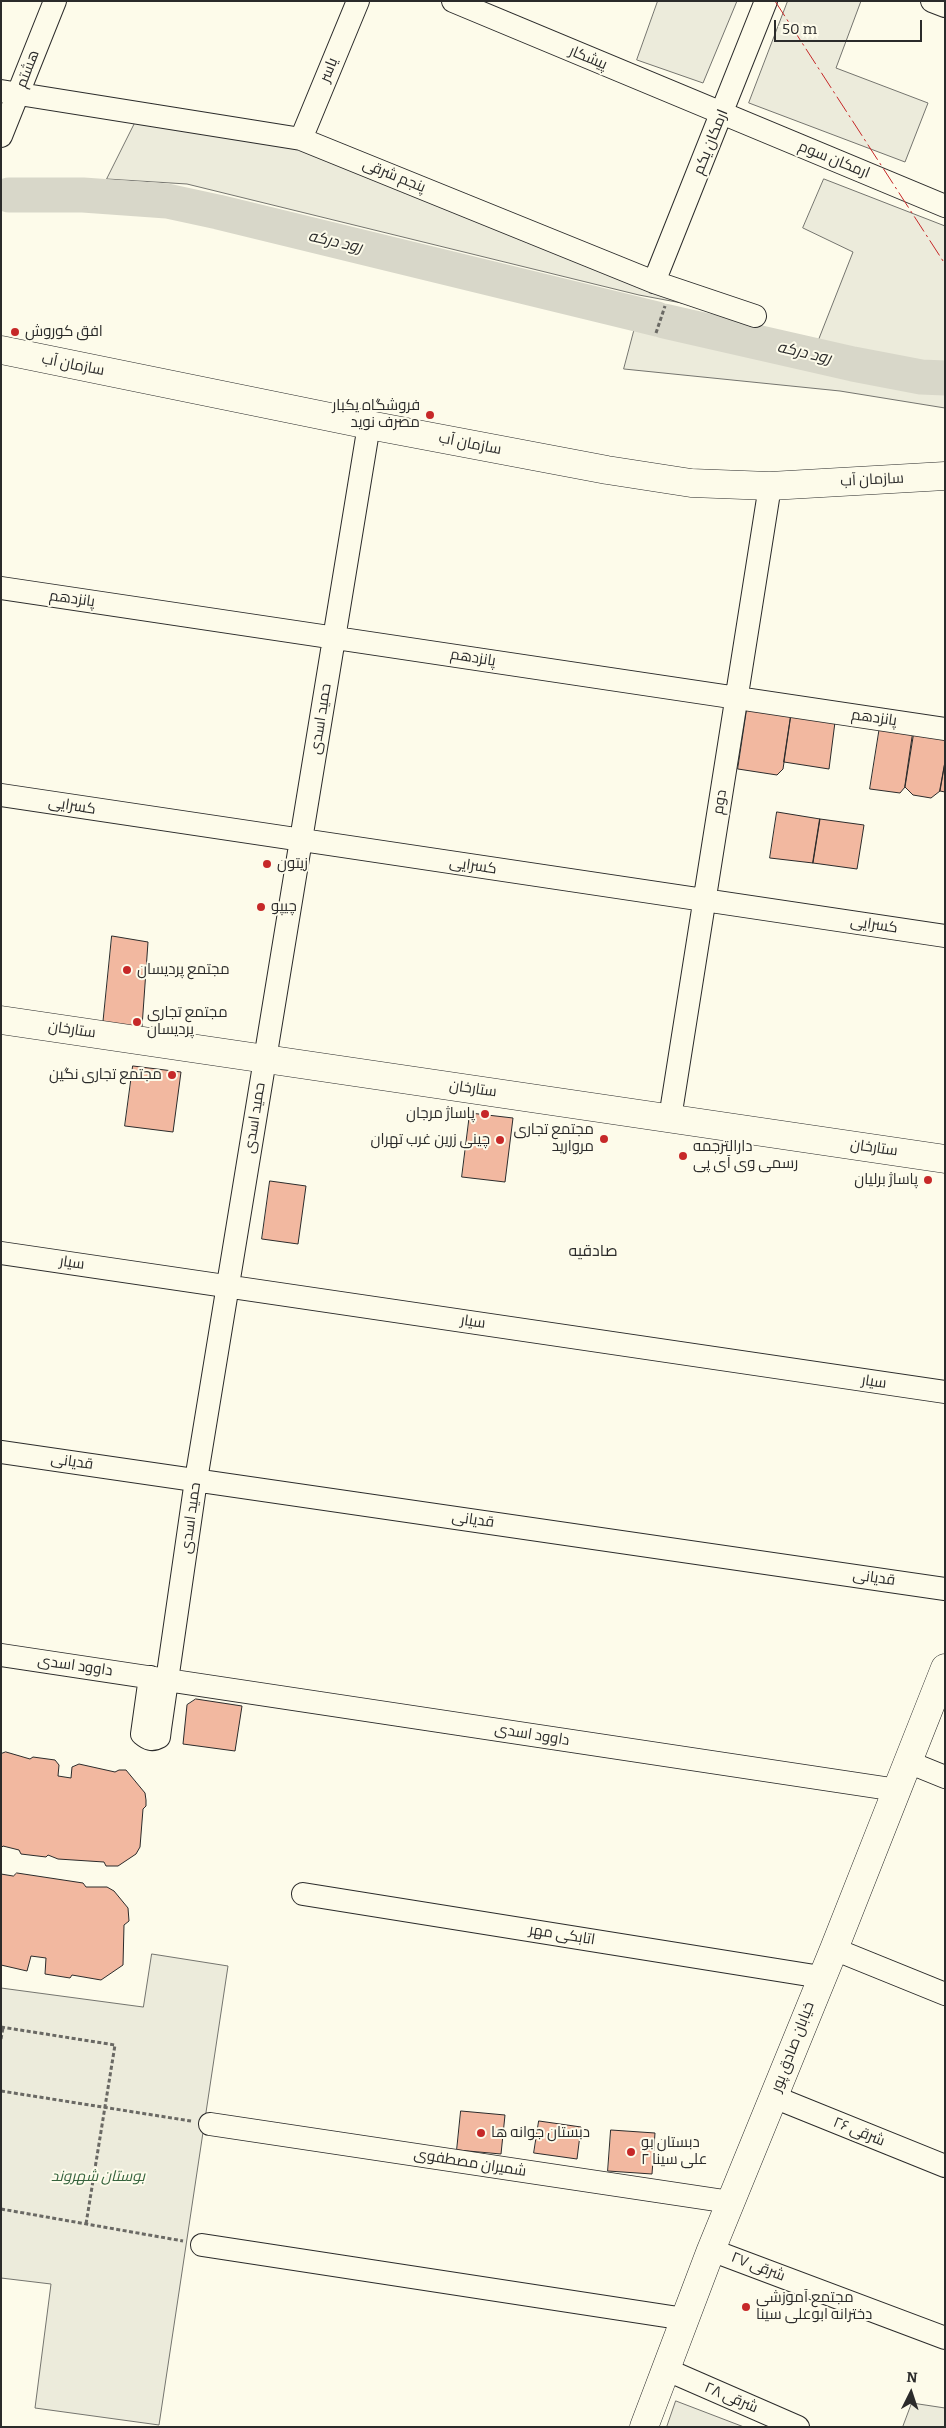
<!DOCTYPE html>
<meta charset="utf-8">
<style>
body{margin:0}
#map{position:relative;width:946px;height:2428px;overflow:hidden;background:#fdfbea;font-family:Bitter,serif}
canvas{display:block}
.frame{position:absolute;inset:0;border:2px solid #2b2b2b;pointer-events:none}
.north{position:absolute;left:886px;top:2368px;width:50px;height:50px;-webkit-text-stroke:4px #fdfbea;paint-order:stroke;rotate:4deg;font-size:14px;font-weight:700;line-height:20px;text-align:center;color:#2b2b2b}
.north::after{content:'';display:block;margin:auto;width:18px;height:22px;background:#2b2b2b;clip-path:polygon(50% 0,100% 100%,50% 72%,0 100%)}
.scale{position:absolute;left:774px;top:20px;width:148px;height:22px;box-sizing:border-box;border:2px solid #2b2b2b;border-top:0;padding-left:6px;font-size:15px;line-height:18px;white-space:nowrap;color:#2b2b2b;-webkit-text-stroke:4px #fdfbea;paint-order:stroke}
</style>
<div id="map">
<canvas width="946" height="2428"></canvas>
<div class="frame"></div>
<div class="north">N</div>
<div class="scale">50 m</div>
</div>
<script>
const ctx = document.querySelector('canvas').getContext('2d');
ctx.lineJoin = 'round';
function fillPath(path, color) { ctx.fillStyle = color; ctx.fill(path, 'evenodd'); }
function trace(path, color, width, dash) { ctx.strokeStyle = color; ctx.lineWidth = width; ctx.lineCap = dash ? 'butt' : 'round'; ctx.setLineDash(dash || []); ctx.stroke(path); }
function drawText(font, color, halo, rows, align = 'center') {
  ctx.font = font + ' Bitter,Cairo,serif'; ctx.lineWidth = 4; ctx.setLineDash([]); ctx.textBaseline = 'middle'; ctx.strokeStyle = halo; ctx.fillStyle = color; for (const [text, x, y, turn = 0] of rows) {
    ctx.save(); ctx.translate(x, y); ctx.rotate((+turn || 0) * Math.PI / 180); ctx.textAlign = isNaN(turn) ? turn : align; if (halo) ctx.strokeText(text, 0, 0); ctx.fillText(text, 0, 0); ctx.restore();
  }
}
const green = new Path2D(`
 M658,1H737L703,83L637,60Z
 M788,1H861L836,68L928,103L905,162L749,103Z
 M136,121L296,148L719,310L639,295L187,184L107,179Z
 M824,179L945,226V368L925,367L818,341L853,252L803,228Z
 M637,320L911,382L945,383V408L840,391L624,369Z
 M152,1954L228,1966L159,2425L35,2408L51,2284L1,2278V1988L143,2007Z
 M676,2401L744,2427H667Z
 M912,2403L945,2408V2427H903Z`);
fillPath(green, '#ecebdb');
trace(green, '#74746e', 1);
trace(new Path2D(`
 M9,195H83L167,201L218,212L657,319
 M664,321L853,364L921,377L945,378`), '#d8d7c9', 35);
const building = new Path2D(`
 M747,709L791,714L783,769L777,775L738,769Z
 M791,716L835,722L829,769L784,762Z
 M880,726L914,731L905,787L900,793L870,789Z
 M913,733L945,737V762L940,791L931,798L913,795L905,787Z
 M945,762V792L940,791Z
 M777,812L820,819L813,863L770,858Z
 M820,819L864,825L857,869L813,863Z
 M112,936L148,942L141,1041L102,1035Z
 M133,1066L181,1072L173,1132L125,1126Z
 M470,1113L513,1118L505,1182L462,1177Z
 M270,1181L306,1186L298,1244L262,1239Z
 M196,1699L242,1706L235,1751L183,1744L187,1705Z
 M6,1752L30,1759L33,1757L55,1760L59,1765L58,1776L71,1778L72,1767L79,1764L115,1772L119,1770H126L145,1793L146,1800V1806L143,1809L140,1847L136,1854L118,1866H106L104,1862L58,1859L48,1855L46,1857L21,1854L19,1850L3,1846L1,1848V1754Z
 M17,1873L83,1883L86,1887H107L114,1891L128,1908L129,1921L124,1925L123,1965L101,1980L72,1975L70,1978L45,1974L46,1958L31,1956L27,1971L1,1965V1874L13,1876Z
 M461,2111L505,2115L501,2154L457,2150Z
 M539,2121L581,2127L577,2159L534,2153Z
 M611,2130L655,2133L652,2174L608,2171Z`);
fillPath(building, '#f2b8a0');
trace(building, '#2b2b2b', 1);
const minor = new Path2D(`
 M453,1L945,206
 M932,1L945,6
 M1,91L301,139L654,282L755,316
 M1,136L55,1
 M301,139L358,1
 M654,282L766,1
 M1,588L945,729
 M1,795L945,936
 M670,1118L770,486
 M1,1253L945,1392
 M1,1452L945,1589
 M1,1655L897,1790
 M150,1677L142,1734C148,1739 152,1741 159,1737L160,1729L196,1480L369,425
 M908,1762L945,1777
 M303,1894L821,1977
 M834,1949L945,1994
 M774,2097L945,2166
 M210,2124L730,2202
 M202,2245L685,2319
 M711,2250L945,2338
 M665,2369L798,2427`);
const major = new Path2D(`
 M1,350L369,425L607,470L691,483L770,486L945,476
 M1,1020L945,1159
 M644,2427L711,2250L834,1949L945,1668`);
trace(minor, '#2b2b2b', 24);
trace(major, '#2b2b2b', 29);
trace(new Path2D(`
 M656,333L665,306
 M1,2027L115,2045L86,2224
 M1,2039L3,2028
 M1,2091L191,2121
 M1,2209L183,2241`), '#6a6964', 3, [4, 2.5]);
trace(minor, '#fdfbea', 22);
trace(major, '#fdfbea', 28);
trace(new Path2D(`
 M775,1L945,264`), '#c62828', 1, [18, 4, 2.5, 4]);
for (const [x, y, r, color] of [
 [15,332,5,"#c62828"],
 [430,415,5,"#c62828"],
 [267,864,5,"#c62828"],
 [261,907,5,"#c62828"],
 [127,970,5,"#c62828"],
 [137,1022,5,"#c62828"],
 [172,1075,5,"#c62828"],
 [485,1114,5,"#c62828"],
 [604,1139,5,"#c62828"],
 [500,1140,5,"#c62828"],
 [683,1156,5,"#c62828"],
 [928,1180,5,"#c62828"],
 [481,2133,5,"#c62828"],
 [631,2152,5,"#c62828"],
 [746,2307,5,"#c62828"]
]) { const dot = new Path2D(); dot.arc(x, y, r, 0, 2 * Math.PI); ctx.fillStyle = color; ctx.fill(dot); trace(dot, '#fdfbea', 2); }
drawText('15px', '#2b2b2b', '#fdfbea', [
 ["پیشکار",588,58,23],
 ["هشتم",28,69,-69],
 ["یاسر",329,70,-68],
 ["ارمکان یکم",711,142,-68],
 ["ارمکان سوم",834,160,22],
 ["پنجم شرقی",394,176,22],
 ["سازمان آب",73,365,11],
 ["سازمان آب",470,444,11],
 ["سازمان آب",872,480,-3],
 ["پانزدهم",72,599,8],
 ["پانزدهم",473,658,9],
 ["پانزدهم",874,718,8],
 ["حمید اسدی",321,719,-81],
 ["دوم",720,802,-81],
 ["کسرایی",72,806,9],
 ["کسرایی",473,866,8],
 ["کسرایی",874,925,8],
 ["ستارخان",72,1030,8],
 ["ستارخان",473,1089,8],
 ["حمید اسدی",255,1118,-81],
 ["ستارخان",874,1148,8],
 ["سیار",72,1263,8],
 ["سیار",473,1322,8],
 ["سیار",874,1382,8],
 ["قدیانی",72,1462,8],
 ["حمید اسدی",191,1518,-82],
 ["قدیانی",473,1520,8],
 ["قدیانی",874,1578,8],
 ["داوود اسدی",75,1666,8],
 ["داوود اسدی",532,1735,9],
 ["اتابکی مهر",562,1935,9],
 ["خیابان صادق پور",793,2047,-69],
 ["۲۶ شرقی",859,2132,22],
 ["شمیران مصطفوی",470,2163,9],
 ["۲۷ شرقی",758,2267,21],
 ["۲۸ شرقی",731,2398,23]
]);
drawText('15px', '#2b2b2b', '#fdfbea', [
 ["افق کوروش",25,332],
 ["فروشگاه یکبار",420,406,"right"],
 ["مصرف نوید",420,423,"right"],
 ["زیتون",277,864],
 ["چیپو",271,907],
 ["مجتمع پردیسان",137,970],
 ["مجتمع تجاری",147,1013],
 ["پردیسان",147,1030],
 ["مجتمع تجاری نگین",162,1075,"right"],
 ["پاساژ مرجان",475,1114,"right"],
 ["مجتمع تجاری",594,1130,"right"],
 ["مروارید",594,1147,"right"],
 ["چینی زرین غرب تهران",490,1140,"right"],
 ["دارالترجمه",693,1147],
 ["رسمی وی آی پی",693,1164],
 ["پاساژ برلیان",918,1180,"right"],
 ["دبستان جوانه ها",491,2133],
 ["دبستان بو",641,2143],
 ["علی سینا ۲",641,2160],
 ["مجتمع آموزشی",756,2298],
 ["دخترانه ابوعلی سینا",756,2315]
], 'left');
drawText('italic 15px', '#34623c', '#fdfbea', [
 ["بوستان شهروند",98,2177]
]);
drawText('italic 16px', '#2b2b2b', '#fdfbea', [
 ["رود درکه",335,242,13],
 ["رود درکه",804,353,13]
]);
drawText('16px', '#2b2b2b', '#fdfbea', [
 ["صادقیه",593,1252]
]);
</script>
